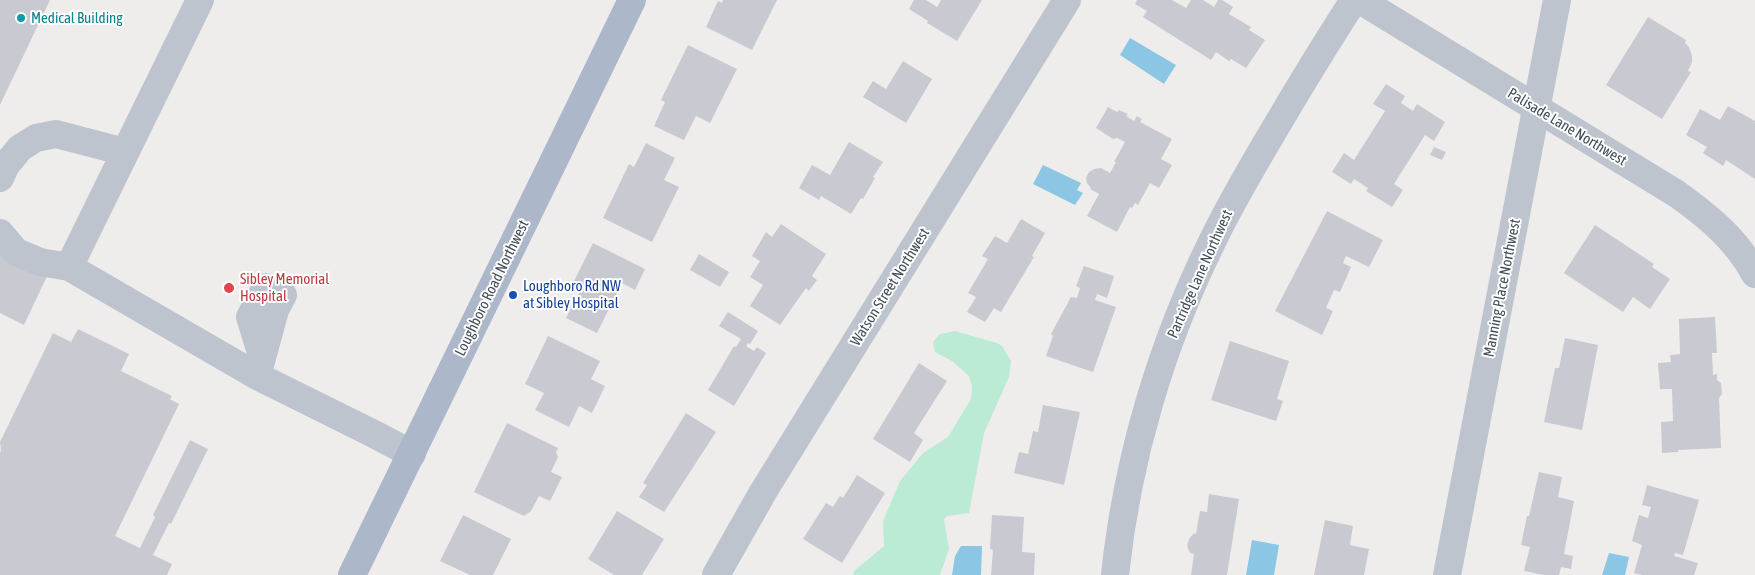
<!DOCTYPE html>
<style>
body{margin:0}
canvas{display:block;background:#efecec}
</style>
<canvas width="1755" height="575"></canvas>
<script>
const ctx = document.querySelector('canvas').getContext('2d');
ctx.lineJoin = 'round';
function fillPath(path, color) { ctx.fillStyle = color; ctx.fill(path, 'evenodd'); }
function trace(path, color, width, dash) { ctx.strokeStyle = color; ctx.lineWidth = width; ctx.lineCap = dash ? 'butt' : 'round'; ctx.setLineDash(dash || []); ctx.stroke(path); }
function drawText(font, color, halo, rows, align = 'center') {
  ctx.font = font + ' "Asap Condensed",sans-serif'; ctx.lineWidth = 4; ctx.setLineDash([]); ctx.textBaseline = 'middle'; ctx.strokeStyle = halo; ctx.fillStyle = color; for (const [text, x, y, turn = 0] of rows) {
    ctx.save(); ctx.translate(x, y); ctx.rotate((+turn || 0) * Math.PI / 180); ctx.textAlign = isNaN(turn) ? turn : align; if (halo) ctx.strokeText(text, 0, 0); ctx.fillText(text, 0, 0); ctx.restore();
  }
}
fillPath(new Path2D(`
 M955,331L997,343L1002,346L1011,361L1009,377L984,433L969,513L947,516L944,519L949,549L940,575H854L853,572L884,546L883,521L900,481L923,453L948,437L971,399L972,386L969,376L952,361L935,352L933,342L940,334Z`), '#bbebd4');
fillPath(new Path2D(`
 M1130,38L1176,65L1164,84L1120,55Z
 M1043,165L1081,183L1077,190L1083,193L1075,205L1033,184Z
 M1252,540L1279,545L1274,575H1246Z
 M961,546H982L981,575H952L955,556Z
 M1609,553L1629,557L1625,575H1602Z`), '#8bc7e5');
fillPath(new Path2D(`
 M0,0H50L0,105Z
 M723,0H777L752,50L706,27L718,1L722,3Z
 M914,0H926L937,7L941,0H982L957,41L927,23L928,21L909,9Z
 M1137,0H1172L1186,8L1191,0H1203L1214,7L1218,0H1222L1233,7L1229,14L1251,27L1249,30L1265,40L1246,68L1231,59L1229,61L1216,52L1211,60L1143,17L1147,11L1135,4Z
 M1648,17L1686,40L1685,43L1689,47L1692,56V62L1688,71L1691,72L1662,119L1606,85Z
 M688,45L737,69L710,123L696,116L684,140L654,126L665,102L661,100Z
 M903,61L932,79L906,123L863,97L873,81L886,89Z
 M1386,84L1405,96L1401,103L1413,111L1417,104L1445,122L1434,141L1425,135L1394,184L1403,190L1392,207L1366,191L1368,188L1354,179L1351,184L1332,172L1344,153L1354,160L1385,111L1373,104Z
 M1728,106L1755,121V179L1726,160L1723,166L1703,153L1707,147L1686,135L1700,109L1720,120Z
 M1108,107L1117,112L1119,110L1128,114L1126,116L1134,121L1137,116L1142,119L1140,122L1172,139L1161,159L1172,165L1159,188L1150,183L1138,205L1135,203L1132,208L1130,207L1117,232L1087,216L1099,194L1090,189L1091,188L1087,183L1086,178L1089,172L1094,169L1101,168L1110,173L1116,162H1114L1125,142L1117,138L1113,139L1096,128Z
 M849,142L883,162L873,177L875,178L863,199L861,198L851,214L821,196L819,200L799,188L812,165L830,175Z
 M646,143L675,158L664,180L679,187L652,242L603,218L629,164L634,167Z
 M1434,147L1446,152L1442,160L1430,155Z
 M1327,211L1383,240L1369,267L1346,256L1343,263L1351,267L1340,292L1334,290L1326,308L1333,311L1322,335L1275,311Z
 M1021,219L1045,233L1032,256L1034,257L1001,312L994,308L985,322L967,312L976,297L968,293L988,259L982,256L995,236L1007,243Z
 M781,224L826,254L812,276L817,280L809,291L806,288L780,325L750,306L763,285L750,277L760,261L752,256L766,232L772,237Z
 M1595,225L1654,264L1652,267L1670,279L1650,309L1633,297L1623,312L1564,273Z
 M593,243L645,269L635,290L622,283L597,333L566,318L581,289L572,285Z
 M0,249L49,272L24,325L0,313Z
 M699,254L729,272L720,287L690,270Z
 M1084,266L1114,276L1107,298L1097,294L1095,300L1116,307L1093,372L1046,356L1053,336L1051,334L1071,297L1077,298L1080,288L1076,286Z
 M728,312L758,331L750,344L748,343L746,346L754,351L757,347L766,353L734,406L708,390L734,346L736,347L741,339L719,326Z
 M1715,317L1717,353H1712L1713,375L1717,374V380L1721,383L1722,394L1719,398L1721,448L1678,450V452L1662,453L1661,422L1673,421L1672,389H1660L1658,363L1671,362L1670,355L1680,354L1679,319Z
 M78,329L129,354L121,371L172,396L170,399L179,404L115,536L140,548L155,517L153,515L190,440L208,449L171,524L169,523L153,555L172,564L167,575H0V453L1,450L0,442L53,333L71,342Z
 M548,336L600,361L591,379L605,386L592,413L579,406L569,427L535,410L544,393L525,384Z
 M1565,338L1598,345L1582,430L1544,422L1555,368H1559Z
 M1230,341L1289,361L1277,399L1283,401L1276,421L1211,400Z
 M919,363L947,381L914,433L923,440L910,462L873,439Z
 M1043,405L1080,412L1064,485L1014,473L1019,452L1028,454L1033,431L1038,432Z
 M686,413L716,432L664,512L639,497L647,485L643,483Z
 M507,423L558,448L556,452L558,457L551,472L562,477L550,501L539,496L531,511L524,516L474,492Z
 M1539,472L1562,477L1558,497L1574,501L1564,554L1573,556L1571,569L1561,567L1559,575H1544L1524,571L1530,547L1521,545L1527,516H1529Z
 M857,475L885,493L842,563L803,539L826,503L833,507L840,496L843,498Z
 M1647,485L1699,500L1683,555L1675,553L1674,556L1698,563L1694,575H1642L1634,573L1642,545L1632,541L1639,515L1648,518L1651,507L1642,505Z
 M1209,494L1239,499L1227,575H1191L1194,554L1190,553L1187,546L1189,539L1194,533L1196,534L1200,511L1207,512Z
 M617,511L664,539L642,575H614L588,559Z
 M463,515L511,539L493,575H470L440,561Z
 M992,515L1024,517L1022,552L1035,553L1034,575H991L993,550L990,549Z
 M1325,520L1353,526L1350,545L1369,549L1364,575H1314Z`), '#c9cad1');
trace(new Path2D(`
 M1360,0L1677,194C1709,217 1736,239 1755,274
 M0,178L6,165L20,148L36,138L56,134L125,152
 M0,233L16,252L40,262L69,267L257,376L372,433L412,454
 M69,267L200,0
 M262,356L250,317L266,287
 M257,376L275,310L283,295
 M716,575L763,492L1067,0
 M1115,575C1127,460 1161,345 1212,242C1235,194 1263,149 1290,103C1311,68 1332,34 1354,0
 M1447,575L1557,0`), '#bdc4ce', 28);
trace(new Path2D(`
 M352,575L632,0`), '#adb7ca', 28);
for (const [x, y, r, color] of [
 [21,18,5,"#0f9aa8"],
 [229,288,6,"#e0444e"],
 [513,295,5,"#1a4fb4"]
]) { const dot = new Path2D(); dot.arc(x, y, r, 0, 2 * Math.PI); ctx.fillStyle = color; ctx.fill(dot); trace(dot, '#fff', 2); }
drawText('15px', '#0d838f', '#fff', [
 ["Medical Building",31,18]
], 'left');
drawText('15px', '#454d58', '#fff', [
 ["Palisade Lane Northwest",1567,127,31],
 ["Partridge Lane Northwest",1200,274,-66],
 ["Watson Street Northwest",890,287,-58],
 ["Loughboro Road Northwest",492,288,-64],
 ["Manning Place Northwest",1502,288,-79]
]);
drawText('15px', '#be3a42', '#fff', [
 ["Sibley Memorial",240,279],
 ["Hospital",240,296]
], 'left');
drawText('15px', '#164399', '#fff', [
 ["Loughboro Rd NW",523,286],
 ["at Sibley Hospital",523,303]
], 'left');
</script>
